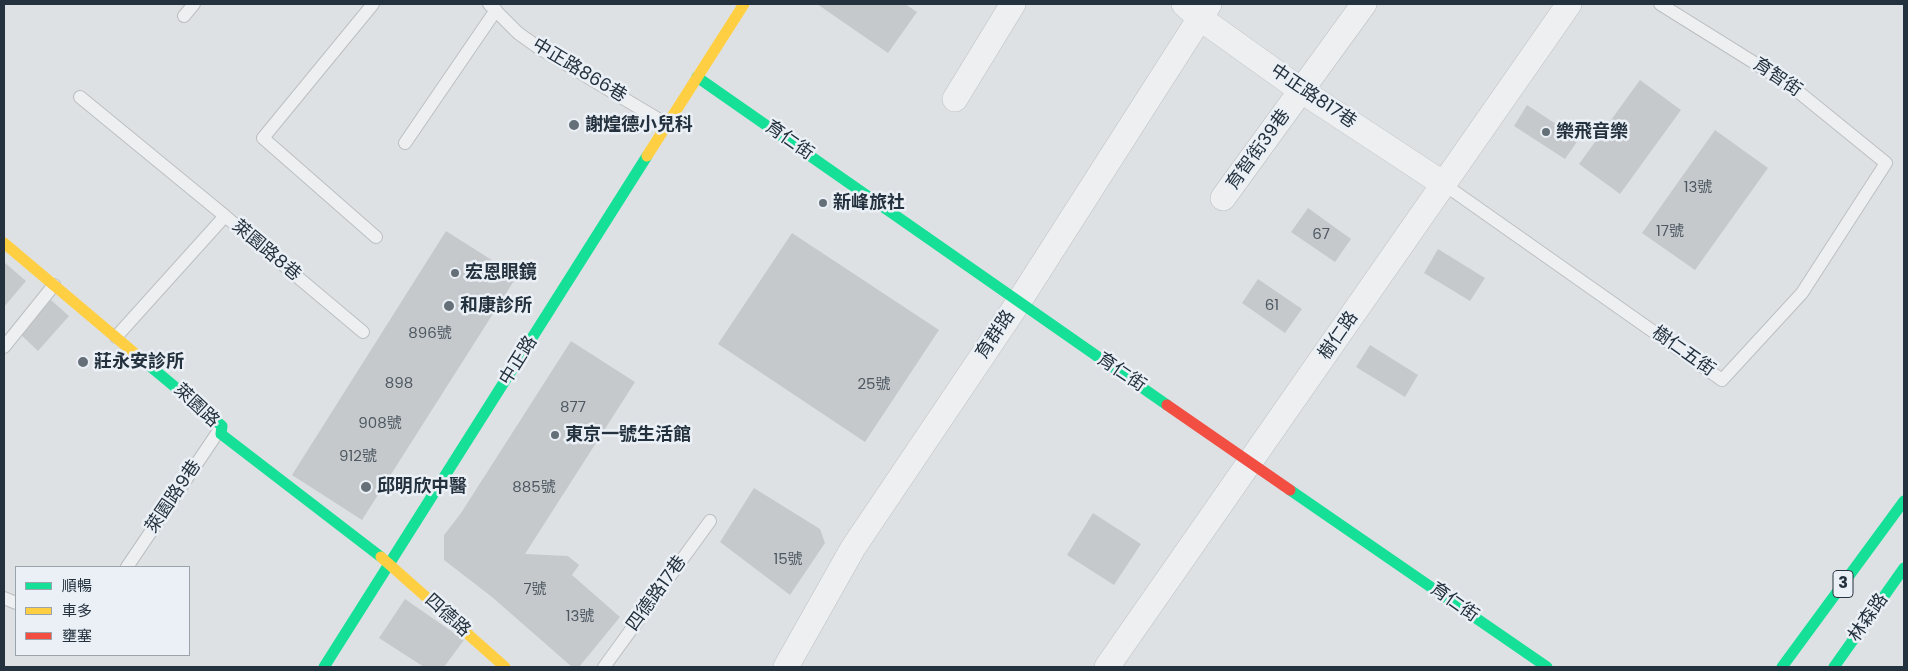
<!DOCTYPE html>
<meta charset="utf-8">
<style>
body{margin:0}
#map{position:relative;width:1908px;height:671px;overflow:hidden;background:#dee1e4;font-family:Poppins,"Noto Sans TC",sans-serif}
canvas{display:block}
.frame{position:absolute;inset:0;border:5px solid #24313e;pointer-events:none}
.legend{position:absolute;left:15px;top:566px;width:175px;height:90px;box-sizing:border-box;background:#eaf0f5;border:1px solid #9ba4ac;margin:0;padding:6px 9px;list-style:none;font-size:15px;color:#24313e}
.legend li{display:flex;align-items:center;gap:10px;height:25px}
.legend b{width:25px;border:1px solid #9ba4ac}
</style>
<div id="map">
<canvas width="1908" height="671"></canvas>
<div class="frame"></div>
<ul class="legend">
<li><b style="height:6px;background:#16e098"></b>順暢</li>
<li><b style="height:6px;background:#ffcf43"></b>車多</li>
<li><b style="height:6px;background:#f24e42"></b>壅塞</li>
</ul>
</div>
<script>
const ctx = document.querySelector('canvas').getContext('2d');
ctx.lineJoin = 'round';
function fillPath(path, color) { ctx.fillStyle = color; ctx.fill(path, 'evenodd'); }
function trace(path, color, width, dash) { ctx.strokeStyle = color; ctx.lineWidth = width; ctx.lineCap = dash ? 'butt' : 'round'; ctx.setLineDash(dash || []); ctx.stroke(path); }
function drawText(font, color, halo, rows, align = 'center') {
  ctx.font = font + ' Poppins,"Noto Sans TC",sans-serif'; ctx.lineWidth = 5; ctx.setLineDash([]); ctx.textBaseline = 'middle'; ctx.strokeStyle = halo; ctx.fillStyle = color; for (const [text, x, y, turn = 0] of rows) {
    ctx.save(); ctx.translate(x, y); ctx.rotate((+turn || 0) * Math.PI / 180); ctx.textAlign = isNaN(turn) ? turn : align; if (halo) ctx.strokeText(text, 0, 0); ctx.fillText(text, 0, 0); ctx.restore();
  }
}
fillPath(new Path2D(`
 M817,4H905L917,12L888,53Z
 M1640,80L1681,110L1620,194L1579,164Z
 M1527,105L1579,139L1565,159L1514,126Z
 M1715,130L1768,168L1695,270L1642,233Z
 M1308,208L1351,239L1335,262L1291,232Z
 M446,231L517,276L362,520L292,475Z
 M792,233L939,330L865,442L718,344Z
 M1438,249L1485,278L1470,301L1424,273Z
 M4,262L26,281L4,307Z
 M1258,279L1302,309L1285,333L1242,303Z
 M51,300L69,316L38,351L20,334Z
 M571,341L635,382L525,554L568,556L579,565L572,575L620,617L579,667H572L492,597L444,560V535L461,513Z
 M1370,345L1418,375L1405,397L1356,367Z
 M754,488L820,529L825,543L790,595L720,542Z
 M1093,513L1141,544L1114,585L1067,555Z
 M405,599L464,640L444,667H424L379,638Z`), '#c6c9cc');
const lane = new Path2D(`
 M373,4L263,138L376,237
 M489,4L518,33L539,48L668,125
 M184,16L194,4
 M80,97L225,216
 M405,143L496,10
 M1445,185L1722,380L1802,293L1886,163L1790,85L1660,4
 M116,337L225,216L363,332
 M4,347L54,285
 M127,567L220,429
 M4,598L16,603
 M604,667L710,521`);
const street = new Path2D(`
 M1184,4L1200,18L1302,91L1445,185
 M955,99L1013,4
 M1223,198L1364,4
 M786,667L853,548L1018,303L1209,4
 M1107,667L1569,4`);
trace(lane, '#bcbfc2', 14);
trace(street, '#bcbfc2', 26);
trace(lane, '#edeff1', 12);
trace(street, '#edeff1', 25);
trace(new Path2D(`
 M697,77L1167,405
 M145,362L222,426L221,434L381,557
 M1290,490L1547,667
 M324,667L647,156
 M1782,667L1904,501
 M1834,667L1904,568`), '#16e098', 11);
trace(new Path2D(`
 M647,156L744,4
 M4,243L145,362
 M381,557L505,667`), '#ffcf43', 11);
trace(new Path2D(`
 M1167,405L1290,490`), '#f24e42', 11);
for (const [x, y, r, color] of [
 [574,125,6,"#656f78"],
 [1546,132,5,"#656f78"],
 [823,203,5,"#656f78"],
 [455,273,5,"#656f78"],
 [449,306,6,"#656f78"],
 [83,362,6,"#656f78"],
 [555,435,5,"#656f78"],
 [366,487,6,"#656f78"]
]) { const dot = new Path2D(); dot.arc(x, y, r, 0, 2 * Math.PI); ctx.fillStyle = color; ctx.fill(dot); trace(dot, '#eaf0f5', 2); }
drawText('15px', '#4d5862', null, [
 ["13號",1698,188],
 ["17號",1670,232],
 ["67",1321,235],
 ["61",1272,306],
 ["896號",430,334],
 ["898",399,384],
 ["25號",874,385],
 ["877",573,408],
 ["908號",380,424],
 ["912號",358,457],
 ["885號",534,488],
 ["15號",788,560],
 ["7號",535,590],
 ["13號",580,617]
]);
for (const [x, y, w] of [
 [1843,584,20]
]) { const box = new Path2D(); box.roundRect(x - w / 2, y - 13.5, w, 27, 4); ctx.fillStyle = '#eaf0f5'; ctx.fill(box); trace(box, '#24313e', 1); }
drawText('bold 16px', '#24313e', null, [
 ["3",1843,584]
]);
drawText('18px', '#24313e', '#eaf0f5', [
 ["中正路866巷",579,71,31],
 ["育智街",1777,78,34],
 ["中正路817巷",1313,97,34],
 ["育仁街",789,141,35],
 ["育智街39巷",1259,150,-54],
 ["萊園路8巷",266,251,40],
 ["育群路",996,335,-56],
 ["樹仁路",1339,336,-55],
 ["樹仁五街",1683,352,35],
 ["中正路",519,361,-58],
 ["育仁街",1121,373,34],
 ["萊園路",196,406,43],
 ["萊園路9巷",174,497,-56],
 ["四德路17巷",657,594,-54],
 ["育仁街",1454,603,35],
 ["四德路",447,616,42],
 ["林森路",1869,618,-55]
]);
drawText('bold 18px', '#24313e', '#eaf0f5', [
 ["謝煌德小兒科",585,125],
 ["樂飛音樂",1556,132],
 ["新峰旅社",833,203],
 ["宏恩眼鏡",465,273],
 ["和康診所",460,306],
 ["莊永安診所",94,362],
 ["東京一號生活館",565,435],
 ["邱明欣中醫",377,487]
], 'left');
</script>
